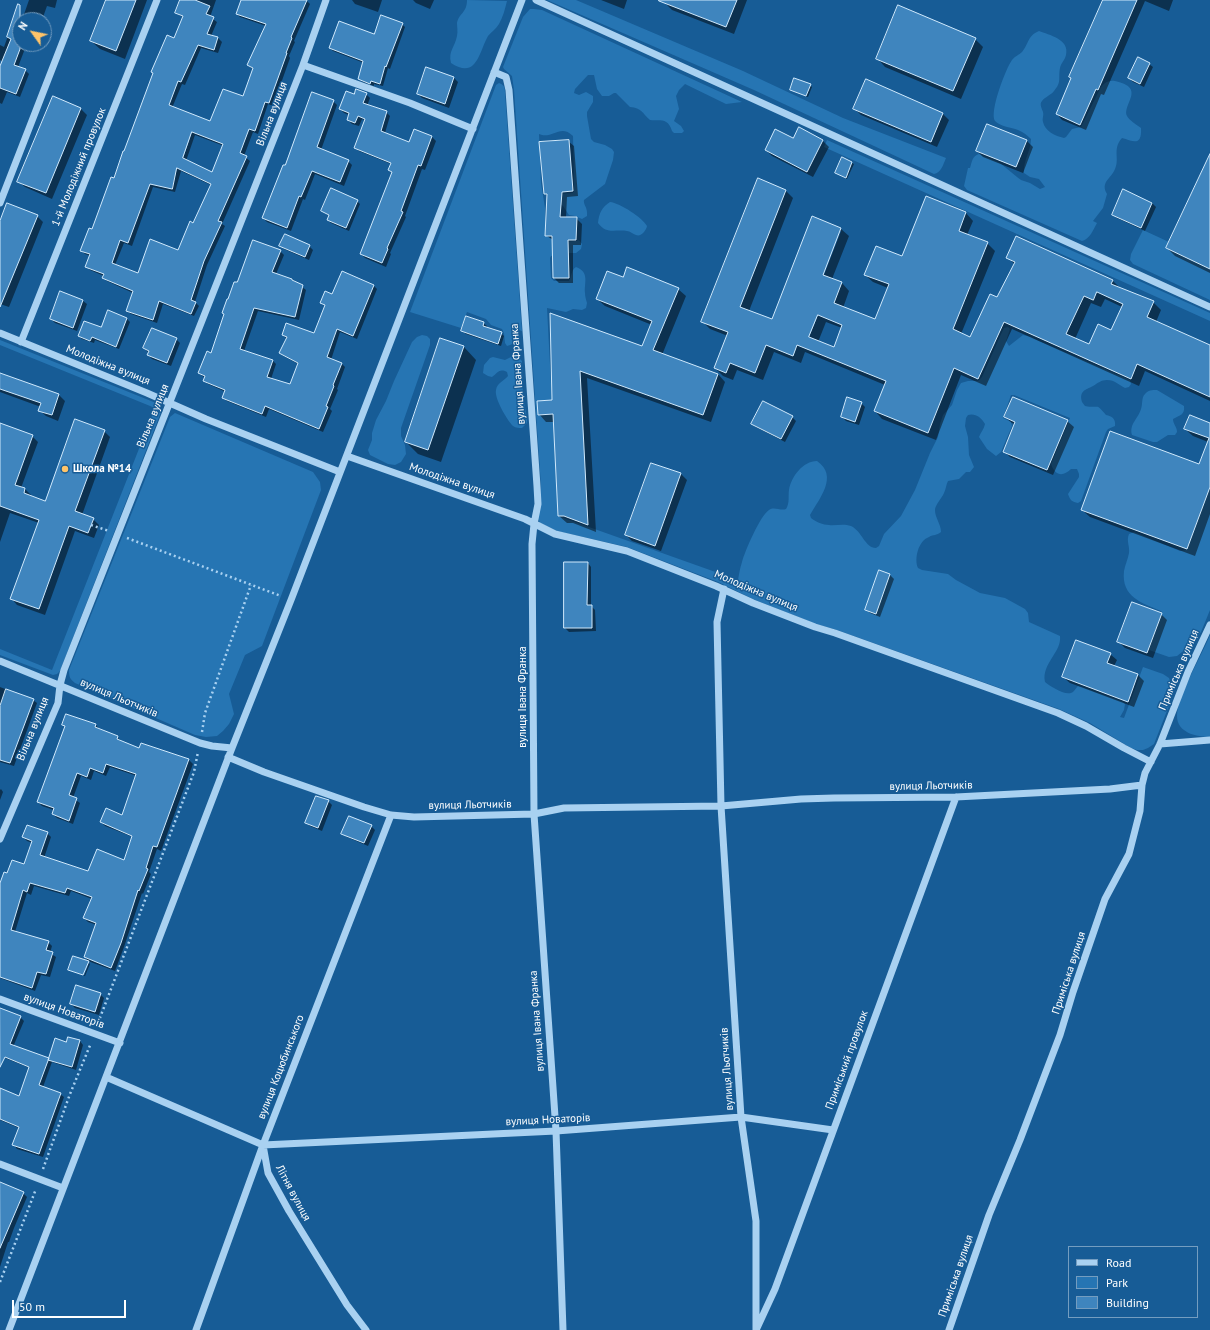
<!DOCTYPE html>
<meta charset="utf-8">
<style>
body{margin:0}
#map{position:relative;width:1210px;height:1330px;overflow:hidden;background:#175c96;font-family:"PT Sans",sans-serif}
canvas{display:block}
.legend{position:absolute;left:1068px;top:1246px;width:130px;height:72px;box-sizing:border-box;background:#175c96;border:1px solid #749dc0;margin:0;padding:5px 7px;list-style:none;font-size:12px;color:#fff}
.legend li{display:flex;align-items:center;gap:8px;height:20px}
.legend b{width:20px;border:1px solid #749dc0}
.north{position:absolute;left:12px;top:12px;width:40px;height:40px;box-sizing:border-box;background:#175c96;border:1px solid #749dc0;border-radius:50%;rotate:303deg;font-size:11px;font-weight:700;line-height:16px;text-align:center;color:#fff}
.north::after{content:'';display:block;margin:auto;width:14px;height:18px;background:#ffc469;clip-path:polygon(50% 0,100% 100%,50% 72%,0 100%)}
.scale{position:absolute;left:12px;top:1300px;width:114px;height:18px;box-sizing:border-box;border:2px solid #fff;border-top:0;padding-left:5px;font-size:12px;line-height:14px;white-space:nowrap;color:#fff;-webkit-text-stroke:3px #175c96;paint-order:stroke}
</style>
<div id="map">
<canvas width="1210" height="1330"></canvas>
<ul class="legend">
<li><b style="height:5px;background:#a9d1f1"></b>Road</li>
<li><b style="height:11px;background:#2675b3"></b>Park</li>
<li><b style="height:11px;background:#3f85be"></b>Building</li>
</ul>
<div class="north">N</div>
<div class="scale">50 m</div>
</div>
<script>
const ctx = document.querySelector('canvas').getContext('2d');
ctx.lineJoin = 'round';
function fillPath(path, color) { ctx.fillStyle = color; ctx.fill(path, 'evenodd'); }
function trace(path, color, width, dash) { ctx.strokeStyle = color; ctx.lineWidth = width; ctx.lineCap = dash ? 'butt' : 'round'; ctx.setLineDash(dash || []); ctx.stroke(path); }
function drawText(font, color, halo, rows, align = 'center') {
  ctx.font = font + ' "PT Sans",sans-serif'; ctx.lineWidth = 3; ctx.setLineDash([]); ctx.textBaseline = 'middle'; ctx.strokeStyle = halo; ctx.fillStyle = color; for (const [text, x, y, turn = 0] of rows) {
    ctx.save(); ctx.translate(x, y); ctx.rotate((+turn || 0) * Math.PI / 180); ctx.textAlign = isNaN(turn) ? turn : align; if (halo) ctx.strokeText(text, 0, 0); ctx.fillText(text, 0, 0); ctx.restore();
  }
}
fillPath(new Path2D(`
 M467,0L507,1C505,9 503,17 499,24C496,29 491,32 488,36C479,52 477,80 451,63C448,51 455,47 457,36C458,31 457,27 457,23C459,13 467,13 467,0Z
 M547,0H576L743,71L843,118L946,158C943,165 941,173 934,174L754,90Z
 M530,9H534L542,10L742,102L726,104L685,84L679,90L676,96L679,109L674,121L681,126L684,131L682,133H674L672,131C668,117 660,121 650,120C642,113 642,108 630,107L616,93H614L609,96H602L597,89L594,75H588L575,89L574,93L579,95L586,92L593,96V102L587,112V116L591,139L594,142L605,145L612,149L614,152L613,160L605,184L584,200C583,205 588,207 587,216L582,219L575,216L569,215L563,206L557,202V194L573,193L574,190L573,136C560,123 552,140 539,134L541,183L545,208V235C554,242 568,243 579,240L582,244L581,249L576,253H566L551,256L550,258L551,278L554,281H569C572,276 571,270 576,267C590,272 584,283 585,293C585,296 586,300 587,303L586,308L582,310L573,309L566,312L547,308L558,516L738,580C739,574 740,568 742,562C745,551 760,516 769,510C774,506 780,511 786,509C790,503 788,496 789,490C791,477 803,461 817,461C839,476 819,499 810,515L811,518C816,522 823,525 829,525C836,526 843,523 851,526C862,531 865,548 876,548L879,546L884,534L901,516L915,490L930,453L938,437L940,424L943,415L952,405L957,390L961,383L968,381H978L982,377L1001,334L1004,328L1008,327L1010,329L1006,341L1009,346L1023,335L1031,337L1039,341L1130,380L1131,384L1129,387L1125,388C1119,385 1115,380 1107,380C1101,380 1098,383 1093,386C1085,390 1079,391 1082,402L1085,406C1101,409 1095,402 1106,415C1112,416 1116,419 1115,426L1108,429L1106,432L1081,501L1078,503C1072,502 1070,500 1068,494L1079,477V474L1077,469H1071C1063,477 1055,476 1051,464L1070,418L1014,395H1011L1003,418L1011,422L1012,426L1001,452L996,456L987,449L979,437C981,432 984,429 985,424C981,417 975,413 968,415L966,418L965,426L968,437L969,455L974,467L970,472H966L959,479L948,481C946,485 946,489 944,493C942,498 935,505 935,510C935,518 941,524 941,532C936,536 934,534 929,537C918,541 914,559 918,568L922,570L948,574L956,580L980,593L1005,598L1025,609L1028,613L1029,622L1060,636C1062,652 1041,664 1045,682C1050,686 1066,697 1073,692C1075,690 1076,688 1078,686L1082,687L1123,702L1125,704L1124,710L1120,717L1124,718L1143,667L1163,674L1169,678L1173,690L1172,698L1154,744L1148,748L1143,750H1137L1131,748L1090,723L1059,709L837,630L816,624L755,600L718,582L627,547L557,531L540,523L538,519L541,486L514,90L512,76L504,69L503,67L523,17Z
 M1039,31C1049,35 1070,39 1066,55C1065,60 1061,63 1060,68C1058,78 1062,82 1054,91C1051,95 1045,97 1042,101C1039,104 1042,109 1043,112C1044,116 1042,118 1043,122C1045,131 1055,136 1064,138L1066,137L1072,129L1081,127L1101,87C1105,82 1109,80 1115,81C1147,88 1122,104 1127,116C1129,120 1137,125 1141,128C1142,147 1133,141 1122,138C1112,149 1120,158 1115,169C1111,179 1100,182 1107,194L1103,208L1093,221L1097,223C1093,230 1090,239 1082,241L967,190L964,186L968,168H970C972,162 972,156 979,154L1000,163L1017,177L1021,180L1030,183L1040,189L1045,187L1039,179L1030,177L1024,173C1023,161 1031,150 1031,139C1027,135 1023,132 1018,130C1011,127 1001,127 995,121C989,112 1006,68 1012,60C1015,56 1019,55 1022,52C1029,44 1027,36 1039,31Z
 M499,83C504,85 505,87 505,93L522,331L519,330C519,338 516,344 507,346L505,343L504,333L502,329L491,325L486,319L467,312L461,328L410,312L496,85Z
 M827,140L1210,313V321L824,147Z
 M610,202C620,203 643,218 647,226C646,231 641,237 636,235C633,234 630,231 627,231C615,229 607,235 598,223C599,213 602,207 610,202Z
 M1143,230L1169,242L1166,248L1210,269V300L1133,264L1130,260L1131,254Z
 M422,335L427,336L430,339V345L401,428V436L405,445L406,454L401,462L395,465L388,464L370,455L368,450L372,440V433L376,420L386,401L394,381L412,342L417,337Z
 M0,340L156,403L161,409V412L60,671L57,674L53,675L0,655V649L52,670L155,408L0,345Z
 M513,356H517L522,361L523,396L527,419V423L522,428C519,428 516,428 513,426C507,420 494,398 496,390C497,383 504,381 508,376L507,372C499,368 498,373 492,377L488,376L483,373L484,365L490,358L493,357L505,360Z
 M1157,390L1184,406C1185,415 1180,415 1173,419C1173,424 1177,427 1177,432L1175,435H1168L1157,442H1153L1132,435C1129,424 1138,419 1141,409C1143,404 1141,398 1145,394C1148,390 1152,390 1157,390Z
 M175,413L313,472L320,482L321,490L262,646L245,655L229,694L234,714L229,724L223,731L217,736L206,737L195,735L75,683C70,679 69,677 69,670L170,417Z
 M1210,487V610L1201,632L1192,644L1177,656L1169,657L1149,650L1162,612L1161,611C1142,603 1121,597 1124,571C1125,565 1128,559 1129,553C1130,546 1126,541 1129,534L1134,532L1180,551L1186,550Z
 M1210,635V737C1197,737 1177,733 1177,716C1177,697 1202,655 1210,635Z`), '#2675b3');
fillPath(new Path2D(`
 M29,0H57L55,8L47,6L42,20H22Z
 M107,0H147L125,59L100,49L91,41Z
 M181,0H216L210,17L217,22L211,36L218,38L222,42L218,53L201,48L185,85L182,84L172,108L210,122L244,97L254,70L248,65L266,26L240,17L237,14L242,0H306L310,4L294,41L295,42L289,56L290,58L273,106L268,104L258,134L253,132L244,156L250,161L222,224L225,226L207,265L195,302L199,306L194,316L163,304L157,323L131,314L127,311L133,293L107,281L104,278V276L90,270L87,267L91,256L85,254L82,251L93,231L124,152L175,39L183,17L176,13ZM195,135L224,146L213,174L186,161ZM181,171L211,185L194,224L178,251L139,275L115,265L124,243L132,246L153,187L175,192Z
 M352,0H382L378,12L355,4Z
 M413,0H434L430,9L416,3Z
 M601,0H627L624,9Z
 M665,0H747L734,34L672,10L664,2Z
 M1104,0H1173L1169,11L1145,1L1104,95L1101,94L1086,130L1062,120L1057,114L1072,79L1070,77Z
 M13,22L20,24V44H35L33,48L26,46L18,67L25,70L29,74L20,97L7,92L2,104L0,103V69L3,62L0,60V45L4,47Z
 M402,24L405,27L390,69L388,68L383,86L374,84V86L363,82L359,79L364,63L333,51L330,48L375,35Z
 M975,39L983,47L961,99L885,67L877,58Z
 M37,44H41L39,50L35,49Z
 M1149,64L1153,67L1144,87L1133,82L1129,78Z
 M427,68L454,78L458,82L449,108L422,98L418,94Z
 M866,81L943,114L949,120L937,147L861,115L854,108Z
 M810,85L812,87L808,97L791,90Z
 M366,94L370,98L367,106L386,112L390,116L385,133L410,143L414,131L432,137L436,141L425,170L422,169L405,216L406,217L390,253L391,254L386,267L365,258L361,254L393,174L389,170L391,164L359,151L355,147L366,121L362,119L359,126L352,124L348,120L349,115L344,113L340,109L355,95Z
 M53,98L81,109L87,115L52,199L25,187L18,181Z
 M333,101L337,105L321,150L348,161L352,165L344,186L315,174L305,200L303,199L291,231L267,222L263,218L285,167Z
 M987,125L1027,141L1033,147L1023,173L983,157L977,151Z
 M794,139L823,141L829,147L813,177L772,156L766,150Z
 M568,141L574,146L578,196L567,197L566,218H576L582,224L581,245H573V283H559L554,278L553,240L546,235L548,197L545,193Z
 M1210,156V273L1175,256L1167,248Z
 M842,158L854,164L847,179L836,173Z
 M785,190L793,198L749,311L773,320L813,218L841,229L849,236L832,279L842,283L849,291L843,308L875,321L888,288L873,282L865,275L903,257L966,213L973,221L967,235L987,243L995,251L961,334L971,338L997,298L1015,265L1008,257L1017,238L1113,281L1121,289L1153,302L1161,310L1156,322L1210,346V401L1145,371L1139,386L1012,329L986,386L961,375L936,440L882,419L875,411L885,385L805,352L801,363L774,352L763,380L737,370L733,380L723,376L715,368L728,336L710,329L702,321ZM839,231H841L822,280L821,279ZM1105,299L1122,307L1112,332L1090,346L1075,339L1091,303L1101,307ZM826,322L842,328L834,348L818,342Z
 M357,201L360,204L349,231L331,223L328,220L329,216L326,214L333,218L322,211Z
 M1152,203L1156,207L1145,231L1117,218L1113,214Z
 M37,216L43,222L9,307L0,304V224Z
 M281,245L309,246L313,250L309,260L284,249Z
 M280,251L284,255L276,274L292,279L306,290L299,320L258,311L244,351L272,360L276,364L271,379L291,385L298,364L284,356L280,353L287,339L283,335L315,334L325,306L321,303L333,296L373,285L377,289L357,339L340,332L331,360L341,363L345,367L337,389L338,390L330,409L332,411L323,432L269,409L266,417L227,401L223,398L226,392L208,384L204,381L205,378L199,373L212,354L229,300L238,284Z
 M623,278L678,289L686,296L662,355L718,374L725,382L711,422L587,378L596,532L573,523H567L559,516L554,422H546L539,414L553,401L551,314L643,348L652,325L605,306L597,299Z
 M83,301L87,304L77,331L55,323L51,319Z
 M127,319L130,322L119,349L95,340L94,343L82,339L79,336Z
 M483,323L487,326L486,328L501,333L504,336L501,346L466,334L462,331Z
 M176,339L180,343L171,366L152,359L148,355L149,353L144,348Z
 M441,339L464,347L476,360L441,462L418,454L406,442Z
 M0,374L59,395L65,401L58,421L46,416L39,410L41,407L0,392Z
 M861,403L865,407L859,425L846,421L842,417Z
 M792,417L796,421L785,442L756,427L752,424Z
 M1005,417L1067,421L1074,427L1053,475L1010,457L1004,451L1015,424L1012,423Z
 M1210,424V514L1195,556L1090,517L1082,510L1199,465L1208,442L1193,436L1185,429Z
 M0,428L32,436L38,442L21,488L25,489L31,495L30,497L45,502L104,431L110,437L82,515L93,519L99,525L94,538L75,531L45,615L17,605L11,598L39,523L10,513L0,542Z
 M681,474L687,480L661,551L632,541L626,535Z
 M588,563L591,567V606L595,610L596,631L569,632L565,628Z
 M880,571L890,575L894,579L880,617L870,613L866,609Z
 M1161,614L1167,620L1153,658L1125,648L1119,642Z
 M1110,654L1117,660L1114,666L1138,675L1144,681L1134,707L1070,683L1063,677Z
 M0,687L33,700L37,703L14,766L0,762Z
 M64,725H96L99,729L117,737L121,741L140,749L142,744L189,760L193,764L161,851L157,849L149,872L151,874L143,894L142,893L124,947L115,971L88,961L85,957L97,925L88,922L84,918L92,899L71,891L69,896L34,886L31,895L27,893L15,932L48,942L52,946L50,953L56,957L50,977L41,975L35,991L0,978V888L8,875L25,865L33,843L27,841L23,837L47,833L51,837L44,858L89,873L124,861L133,837L105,826L101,822L123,817L137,776L110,767L106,776L94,771L91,780L81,776L73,798L80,803L73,824L57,818L53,814L54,810L42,806L38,802L66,727Z
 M1,789L3,792L0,800V790Z
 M328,801L332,805L322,831L310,826L307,823Z
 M371,826L375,830L368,846L347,837L343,833Z
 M89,963L90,964L85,976H84Z
 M100,994L104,998L99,1015L75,1008L71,1004Z
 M0,1009L20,1017L24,1021L13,1047L48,1059L67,1043L80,1041L83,1045L76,1070L52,1062L43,1087L60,1094L64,1097L43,1157L17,1149L14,1145L19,1128L0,1120V1089L20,1097L30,1068L0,1056Z
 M0,1190L23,1193L27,1197L14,1228L9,1242H8L0,1267Z`), '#0007');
const building = new Path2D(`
 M106,0H136L116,51L90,41Z
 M180,0H195L210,6L206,14L214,17L207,34L218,37L214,50L198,45L181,82L178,81L169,105L210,121L223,89L243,96L253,68L247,65L266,24L236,14L241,0H307L291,37L292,38L286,53H287L269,103L265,102L255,131L249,129L240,153L247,156L218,221L222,222L204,261L191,300L196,302L191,314L159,301L153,320L126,311L133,291L102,278L104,274L85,267L90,254L80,251L89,228L92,229L111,177L114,178L123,151H124L153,73L151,72L167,35L174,38L183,16L175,13ZM192,132L223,144L212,172L183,158ZM177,168L211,184L193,223L190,221L178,250L150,239L138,273L112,263L120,240L128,243L150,184L172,189Z
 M659,0H737L726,27L659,1Z
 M1103,0H1137L1098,90L1096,89L1080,125L1056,114L1071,78L1069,77Z
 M18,4L20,5V49L14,65L26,69L16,94L0,88V66L11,39L7,37Z
 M898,5L976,38L953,91L876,59Z
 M381,15L403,23L386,67L385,66L380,84L371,81L370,84L358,79L363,61L329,48L339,21L374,34Z
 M1138,57L1150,63L1140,84L1128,78Z
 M426,67L454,77L445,104L417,94Z
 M794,78L811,84L806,96L790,90Z
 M866,79L943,113L931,142L853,109Z
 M356,89L367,93L363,103L387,111L381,131L409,142L414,129L432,136L421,166L418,165L401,211L403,212L387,248L388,249L382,263L360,254L392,172L388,170L391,163L354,148L365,119L358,116L355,123L347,120L349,113L339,109L346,91L354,94Z
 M312,92L334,100L317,147L349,160L340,182L312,171L301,197L299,196L287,228L262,218L283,165H285Z
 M53,96L81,108L46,193L17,182Z
 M987,124L1027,140L1016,167L976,151Z
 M799,127L823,140L807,172L765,150L775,129L793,138Z
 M569,140L573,191L562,192L560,217H577L576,240H568L569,278H553L552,236H545L547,194H544L539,142Z
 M1210,154V269L1166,248Z
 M842,157L852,162L846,178L835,173Z
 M758,178L786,190L740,307L772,319L812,216L841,228L823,275L842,282L834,303L875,319L889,284L864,275L876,246L902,256L926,196L966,212L959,231L988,242L953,329L970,337L990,294L997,297L1015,262L1006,258L1016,236L1113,280L1111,284L1154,301L1147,317L1210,345V397L1137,364L1131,379L1004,322L978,379L954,368L928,433L874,411L886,381L797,345L793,356L766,345L755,373L730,363L726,373L714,368L728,332L701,322ZM1097,292L1123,304L1111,330L1098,324L1089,344L1066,334L1084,296L1093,300ZM818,315L842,325L834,347L809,337Z
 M331,188L358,200L346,228L327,220L329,215L321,211Z
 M1123,189L1152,203L1141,228L1112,215Z
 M7,203L38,215L0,307V221Z
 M285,234L310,245L305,257L279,246Z
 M253,240L281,250L272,272L292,279V280L303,285L295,317L254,308L240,349L273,360L267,377L290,384L298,363L279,353L287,337L282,335L286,323L314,333L325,305L320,303L325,291L332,294L342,271L374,285L353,336L337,329L327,357L342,363L333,385L334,386L326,406L328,407L319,429L265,406L262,414L222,398L225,390L203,381L205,376L198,373L207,351L211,353L224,314L222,313L227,299H228L234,282H237Z
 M627,267L679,288L653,350L718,374L703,415L580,371L588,525L564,516H558L553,414L538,415L537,401L552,400L550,313L642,346L652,321L596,299L607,271L623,277Z
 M60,291L83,300L73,328L50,319Z
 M108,310L127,318L116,347L92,337L90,341L78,336L84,321L101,327Z
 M466,316L484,322L483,326L502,332L498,344L461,331Z
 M152,328L177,338L167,363L147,355L149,351L143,348Z
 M440,338L464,346L428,450L405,442Z
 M0,373L59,394L52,415L38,411L41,403L0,389Z
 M847,397L862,402L855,422L841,417Z
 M1013,397L1068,420L1047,470L1003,452L1015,422L1004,417Z
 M763,401L793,416L781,439L751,424Z
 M1190,415L1210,423V487L1187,549L1081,510L1110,431L1199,464L1209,438L1184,429Z
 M75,419L105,430L75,511L94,518L88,533L69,526L39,609L10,599L39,520L0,506V423L33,435L15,485L25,488L24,493L45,501Z
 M651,463L681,473L655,546L625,535Z
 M564,562H588L587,605H592V628H564Z
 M879,570L890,574L876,614L865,610Z
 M1132,602L1162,613L1147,653L1117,642Z
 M1076,640L1111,653L1107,663L1138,674L1128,702L1062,677Z
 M6,689L34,699L10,763L0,760V706Z
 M66,714L96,724L95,727L118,736L117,739L139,748L141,743L189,759L157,847L153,846L146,868L148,869L139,891L138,890L121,943L111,968L84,957L96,923L83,918L92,897L67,888L65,893L30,883L27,892L23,890L11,930L49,941L46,950L53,952L46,974L37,972L32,988L0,977V883L4,872L7,873L12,860L24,864L32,841L22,837L27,825L48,832L40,855L88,871L97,849L124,860L132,836L100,822L106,808L122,815L136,774L106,764L103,773L90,768L87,777L77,773L69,795L77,798L69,821L52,814L54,808L37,802L65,726L62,725Z
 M316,796L329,800L318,828L305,823Z
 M349,816L372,825L364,843L341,834Z
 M73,956L89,961L83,975L68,970Z
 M76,985L101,993L95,1012L70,1004Z
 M0,1008L21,1016L10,1044L49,1058L39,1085L61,1093L39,1154L12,1145L19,1127L0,1119V1088L19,1096L29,1067L5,1057L0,1067Z
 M68,1037L80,1040L72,1067L48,1060L55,1038L66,1042Z
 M0,1182L24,1192L0,1248Z`);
fillPath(building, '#3f85be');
trace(building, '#d0e9fc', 1);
trace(new Path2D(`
 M91,525L109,531
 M127,538L281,596
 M202,732L205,713L251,585
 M98,1023L194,772L198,752
 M43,1169L70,1094L91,1043
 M0,1282L36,1189`), '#a9d1f1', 2.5, [2, 3]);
trace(new Path2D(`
 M536,0L1210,307
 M303,65L410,103L473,129
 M494,72L506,77L509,90L537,486L538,504L534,524L532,544L534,814L556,1131L563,1330
 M0,203L79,0
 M0,333L147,393L206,419L340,472
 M21,342L157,0
 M347,456L525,519L555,534L627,551L716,586L753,603L815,627L835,633L1058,713L1086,726L1124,748L1151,762
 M724,589L717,622L721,806L741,1117L756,1221V1330
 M0,661L200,743L212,746L232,748
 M1160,744L1210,740
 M228,757L264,772L364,807L391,815L414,817L534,814L564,808L721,806L801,799L834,798L956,797L1110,789L1142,785
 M0,839L58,703L60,685L64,670L303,65L326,0
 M0,999L120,1043
 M106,1077L263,1145L268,1173L289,1211L347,1305L366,1330
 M263,1145L556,1131L741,1117L833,1130
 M0,1164L63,1188
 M757,1328L775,1289L956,797
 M9,1330L232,748L291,600L522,0
 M196,1330L263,1145L391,815
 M949,1330L989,1215L1020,1140L1060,1035L1073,992L1105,899L1129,854L1140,811L1142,785L1145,773L1160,744L1188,672L1210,625`), '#a9d1f1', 7);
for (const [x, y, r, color] of [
 [65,469,4,"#ffc469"]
]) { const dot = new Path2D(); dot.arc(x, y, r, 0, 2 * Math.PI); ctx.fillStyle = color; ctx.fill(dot); trace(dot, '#175c96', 1.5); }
drawText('11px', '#fff', '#175c96', [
 ["Вільна вулиця",272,114,-69],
 ["1-й Молодіжний провулок",79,167,-68],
 ["Молодіжна вулиця",108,365,22],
 ["вулиця Івана Франка",518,374,-94],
 ["Вільна вулиця",153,416,-68],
 ["Молодіжна вулиця",452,481,19],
 ["Молодіжна вулиця",756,591,23],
 ["Приміська вулиця",1179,670,-67],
 ["вулиця Івана Франка",523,697,-90],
 ["вулиця Льотчиків",119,698,23],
 ["Вільна вулиця",33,729,-68],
 ["вулиця Льотчиків",931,786,-1],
 ["вулиця Льотчиків",470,805,-1],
 ["Приміська вулиця",1069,973,-72],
 ["вулиця Новаторів",64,1011,20],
 ["вулиця Івана Франка",537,1021,-94],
 ["Приміський провулок",847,1060,-70],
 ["вулиця Коцюбинського",281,1067,-69],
 ["вулиця Льотчиків",727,1069,-94],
 ["вулиця Новаторів",548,1120,-3],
 ["Літня вулиця",293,1193,62],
 ["Приміська вулиця",956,1276,-71]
]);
drawText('bold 11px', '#fff', '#175c96', [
 ["Школа №14",73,469]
], 'left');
</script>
